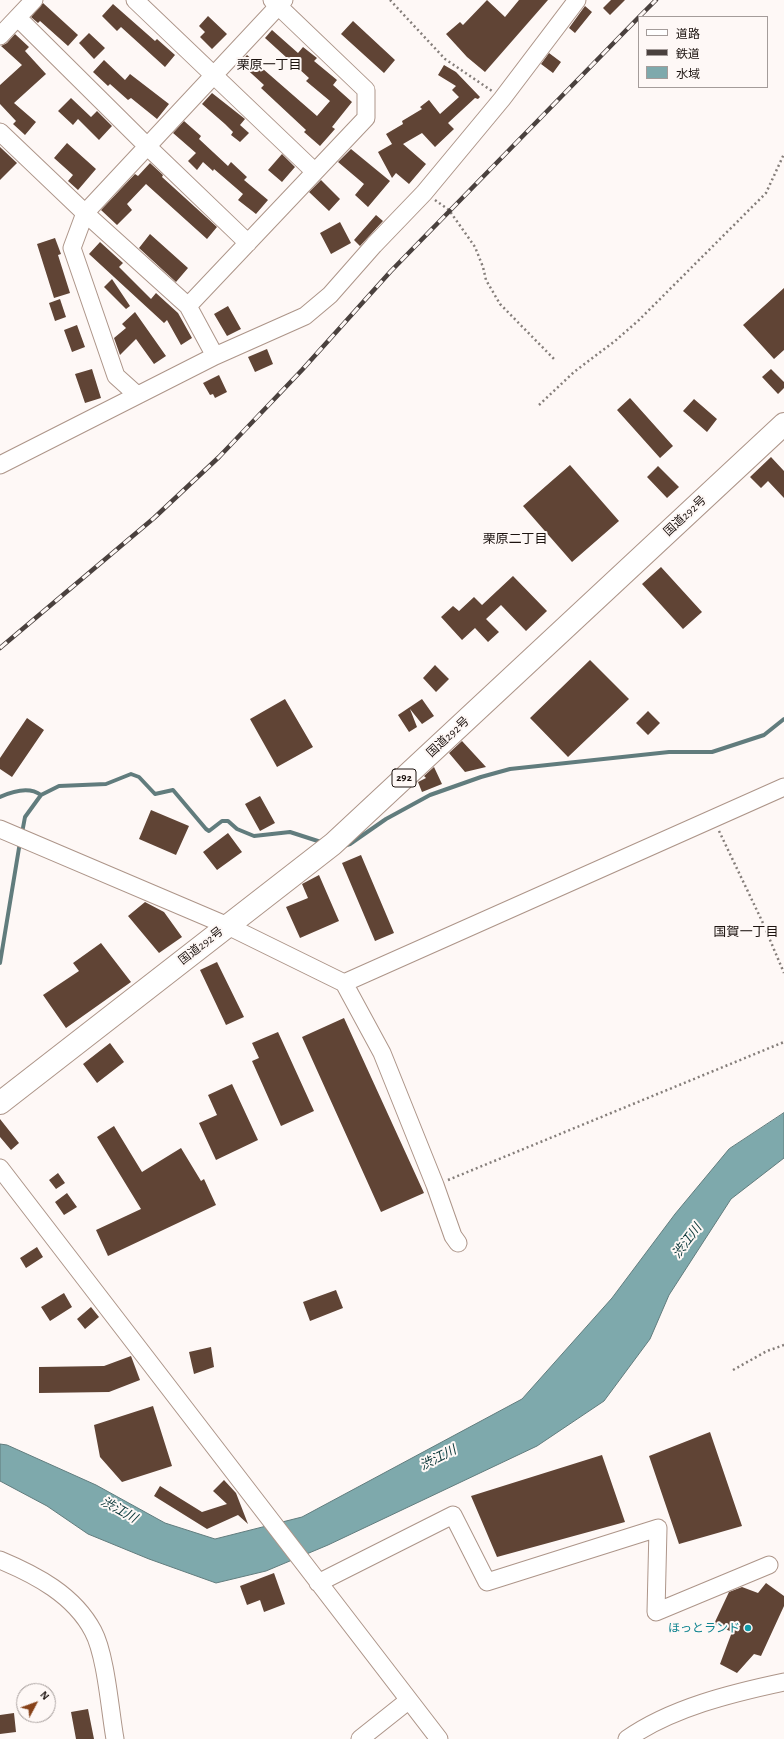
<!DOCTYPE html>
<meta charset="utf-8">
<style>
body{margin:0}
#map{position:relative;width:784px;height:1739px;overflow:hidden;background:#fef8f6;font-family:"Alegreya Sans","Noto Sans JP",sans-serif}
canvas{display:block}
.legend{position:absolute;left:638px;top:16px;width:130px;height:72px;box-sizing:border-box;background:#fef8f6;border:1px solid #a49c9a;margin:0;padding:5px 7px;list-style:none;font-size:12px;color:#1c130f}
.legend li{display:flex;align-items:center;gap:8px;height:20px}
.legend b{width:20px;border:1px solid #a49c9a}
.north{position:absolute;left:16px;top:1683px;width:40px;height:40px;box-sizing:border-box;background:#fef8f6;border:1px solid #a49c9a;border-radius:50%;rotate:49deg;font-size:11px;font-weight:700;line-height:16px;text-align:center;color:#1c130f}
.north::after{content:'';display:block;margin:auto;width:14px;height:18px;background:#874219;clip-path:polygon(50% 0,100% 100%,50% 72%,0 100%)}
</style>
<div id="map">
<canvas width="784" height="1739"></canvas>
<ul class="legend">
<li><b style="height:5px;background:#fff"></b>道路</li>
<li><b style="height:5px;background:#4a413e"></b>鉄道</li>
<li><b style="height:11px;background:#7ea9ac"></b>水域</li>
</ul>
<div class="north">N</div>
</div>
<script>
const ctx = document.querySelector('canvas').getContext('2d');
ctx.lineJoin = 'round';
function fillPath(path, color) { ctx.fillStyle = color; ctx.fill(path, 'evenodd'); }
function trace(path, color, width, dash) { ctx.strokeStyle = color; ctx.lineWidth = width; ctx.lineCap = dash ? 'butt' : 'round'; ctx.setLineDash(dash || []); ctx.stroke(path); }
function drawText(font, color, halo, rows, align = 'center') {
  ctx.font = font + ' "Alegreya Sans","Noto Sans JP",sans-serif'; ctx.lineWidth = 4; ctx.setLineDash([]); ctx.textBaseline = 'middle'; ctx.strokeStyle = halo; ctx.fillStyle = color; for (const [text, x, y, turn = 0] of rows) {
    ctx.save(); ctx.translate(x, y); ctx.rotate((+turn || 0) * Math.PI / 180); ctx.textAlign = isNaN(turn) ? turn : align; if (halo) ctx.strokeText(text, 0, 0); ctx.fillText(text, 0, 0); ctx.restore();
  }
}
const water = new Path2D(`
 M784,1113V1158L731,1199L669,1295L650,1339L604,1401L537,1446L328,1545L266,1571L216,1583L149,1559L88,1534L47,1506L0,1481V1444L7,1445L96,1485L165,1523L215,1539L302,1517L522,1399L612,1298L675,1214L729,1149Z`);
fillPath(water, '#7ea9ac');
trace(water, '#617c7d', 1);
trace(new Path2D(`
 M0,797C13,791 29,786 41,795
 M22,833L25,817L41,795L59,786L106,784L131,774L139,777L155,794L173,790L206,829L209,831L222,821H228L237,829L254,836L290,832L324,843
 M344,846L350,844L386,819L430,795L481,777L510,769L669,752H712L764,735L784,719
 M0,963L20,842`), '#617c7d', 4);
fillPath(new Path2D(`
 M487,0L505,17L519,0H548L485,72L467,57L446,34L460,22L463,25Z
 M611,0H625L610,15L603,8Z
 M43,3L78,35L68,46L40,21L38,23L31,17Z
 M113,4L155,41L157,39L175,55L165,67L121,27L117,31L102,16Z
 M585,6L592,12L575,33L569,28Z
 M208,16L227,34L212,49L200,37L205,32L199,26Z
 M353,21L395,60L384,73L341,34Z
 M272,30L298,53L303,47L317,58L314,61L337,80L333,85L352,102L332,127L335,129L320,146L304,132L306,130L261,88L264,85L240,63L247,55L317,116L330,101L306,81L309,78L265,38Z
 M89,33L105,48L94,59L79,43Z
 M15,34L29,47L25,51L46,74L14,103L36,122L25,135L13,124L16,121L0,104V85L22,65L1,46L7,43Z
 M549,53L561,62L553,73L541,64Z
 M104,60L125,80L130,74L169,104L157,119L131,98L128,100L110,84L108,86L93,72Z
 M444,65L456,72L480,97L478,99L475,98L448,123L454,129L435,147L422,133L403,144L426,164L409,184L396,173L392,178L378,152L392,144L386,134L403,124L402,121L422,109L420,107L429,100L440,114L459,97L452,90L456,86L438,75Z
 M212,93L245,119L240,125L249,133L240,142L231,135L233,132L225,124L202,104Z
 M71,98L91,117L97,111L112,126L99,140L78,119L73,125L58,111Z
 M184,121L201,136L199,139L228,166L231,162L247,177L244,180L268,200L256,214L238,200L243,194L214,169L213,171L203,162L197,170L188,161L196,153L173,133Z
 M67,143L96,169L78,190L68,181L73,175L54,158Z
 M0,147L17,163L0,180Z
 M351,149L390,181L368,207L355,195L364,184L338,162Z
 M282,154L295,167L282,182L268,170Z
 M150,163L163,175L162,177L217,227L207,239L146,184L127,204L132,210L117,225L101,210L135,174L138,176Z
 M321,180L340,199L329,211L309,192Z
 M376,215L383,221L360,246L354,240Z
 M340,222L351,243L331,254L320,233Z
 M150,234L188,268L176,282L139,248Z
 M55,238L61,254L58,255L70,293L54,298L37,244Z
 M100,242L123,263L119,267L151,299L156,293L178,313L192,338L181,345L167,320L164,323L89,254Z
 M112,279L130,306L126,309L104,287Z
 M784,288V350L774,359L743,325Z
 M60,299L66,317L55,321L49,303Z
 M228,306L241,329L227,336L214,314Z
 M135,312L166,356L154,364L136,339L120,355L114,338L126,328L122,324Z
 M77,325L85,347L72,352L64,330Z
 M267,349L273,364L255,372L248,357Z
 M92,369L101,398L85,403L75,374Z
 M771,369L784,382V388L778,394L762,377Z
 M219,375L227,392L215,398L213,394L210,395L203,383Z
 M630,398L673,446L660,458L617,410Z
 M694,399L717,419L707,432L683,411Z
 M771,457L784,471V498L768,481L761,488L750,477Z
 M570,465L619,521L572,562L523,506Z
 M658,466L679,487L667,498L647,477Z
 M661,567L702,612L683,629L642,584Z
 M513,576L547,611L526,631L501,605L486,619L499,632L488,642L475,628L462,640L441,617L453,606L459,611L474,597L482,605Z
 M590,660L629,699L568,757L530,718Z
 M435,665L449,679L436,692L423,678Z
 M285,699L313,747L277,767L250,719Z
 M422,699L434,716L422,724L410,709L417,727L409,732L398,715Z
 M648,711L660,723L648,735L636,723Z
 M27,718L44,730L12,777L0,769V758Z
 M462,741L486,767L465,772L449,753Z
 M434,767L442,784L422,792L418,782L426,778L424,776Z
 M260,796L275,823L260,831L245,804Z
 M151,810L189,826L176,855L139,839Z
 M228,833L242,852L217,870L203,852Z
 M361,855L394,933L375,941L342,863Z
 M319,875L339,921L300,938L286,907L308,898L302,884Z
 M145,902L164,912L182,937L159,953L128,916Z
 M101,943L131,982L66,1028L43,995L79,971L73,963Z
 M217,962L244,1017L226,1025L200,970Z
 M344,1018L424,1193L381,1212L302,1037Z
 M278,1032L314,1111L281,1126L252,1061L259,1058L252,1043Z
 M110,1043L124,1062L97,1083L83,1064Z
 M232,1084L258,1140L216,1160L199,1123L217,1115L208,1095Z
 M0,1119L19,1143L11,1150L0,1137Z
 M114,1126L142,1172L181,1148L201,1181L204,1179L216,1205L108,1256L96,1230L141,1209L97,1137Z
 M58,1173L65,1183L56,1189L49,1180Z
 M67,1193L77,1207L64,1215L55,1202Z
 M37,1247L43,1257L26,1268L20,1258Z
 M336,1290L343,1308L310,1321L303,1302Z
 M64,1293L72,1307L50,1321L41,1307Z
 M91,1307L99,1317L85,1329L77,1319Z
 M211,1347L214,1367L194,1374L189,1352Z
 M131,1356L140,1380L109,1392L39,1393V1367L104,1366Z
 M153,1406L172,1466L122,1482L100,1457L94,1425Z
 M710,1432L742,1526L679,1544L649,1456Z
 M602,1455L625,1522L497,1557L471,1496Z
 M224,1480L236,1493L248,1524L238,1515L207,1529L154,1496L160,1486L202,1512L227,1504L213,1491Z
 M274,1573L285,1604L264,1612L260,1600L247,1605L240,1586Z
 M766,1583L784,1596V1606L761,1656L754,1654L737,1673L720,1664L732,1632L714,1624L729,1592L742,1587L758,1593Z
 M88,1709L94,1739H76L71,1712Z
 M14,1713L16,1732L0,1734V1715Z`), '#604435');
const minor = new Path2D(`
 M135,0L314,171
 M18,18L147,146L248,243
 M0,36L34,0
 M0,132L85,213L188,306L366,118V90L272,0
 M188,306L215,356
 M136,394L116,376L72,248L85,213L284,0
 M0,465L215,356L305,316L330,295L374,245L424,193L502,99L577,0
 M0,829L228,926L344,983L382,1053L435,1185L453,1236L458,1243
 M344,983L784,787
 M0,1168L439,1739
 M0,1560C36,1575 74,1595 93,1631C106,1655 110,1711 115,1739
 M318,1583L453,1515L487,1582L658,1528L656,1612L769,1565
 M360,1739L409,1700
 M627,1739C671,1708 732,1693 784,1682`);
const highway = new Path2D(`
 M0,1103L333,844L784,424`);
trace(minor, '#ad9589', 19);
trace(highway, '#ad9589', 24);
trace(new Path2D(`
 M390,0L445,59L492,91
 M435,200L449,210L475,247L483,267L486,280L500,304L555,360
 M539,405L574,372L615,341L639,320L766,193L784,154
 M719,831L762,921L784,973
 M448,1180L784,1042
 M733,1370L767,1351L784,1345`), '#857e7a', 2.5, [2, 3]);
trace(minor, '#fff', 17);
trace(highway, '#fff', 22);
const rail = new Path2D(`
 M639,17L656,0
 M0,648L154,518L219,457L302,370L391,271L639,17`);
trace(rail, '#4a413e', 4.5);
trace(rail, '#fef8f6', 3, [9]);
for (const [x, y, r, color] of [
 [748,1628,4,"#0f9aa8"]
]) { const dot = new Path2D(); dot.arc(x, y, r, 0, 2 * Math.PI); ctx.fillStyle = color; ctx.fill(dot); trace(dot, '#fef8f6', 1.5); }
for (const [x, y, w] of [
 [404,778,24]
]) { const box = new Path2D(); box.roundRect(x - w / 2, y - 9, w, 18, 3); ctx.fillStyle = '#fef8f6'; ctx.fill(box); trace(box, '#1c130f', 1); }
drawText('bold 11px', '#1c130f', null, [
 ["292",404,778]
]);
drawText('12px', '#1c130f', '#fef8f6', [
 ["国道292号",685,516,-43],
 ["国道292号",448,737,-43],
 ["国道292号",201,946,-38]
]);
drawText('12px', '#0d838f', '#fef8f6', [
 ["ほっとランド",740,1628]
], 'right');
drawText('13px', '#1c130f', '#fef8f6', [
 ["栗原一丁目",269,65],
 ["栗原二丁目",515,539],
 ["国賀一丁目",746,932]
]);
drawText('italic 13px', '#063335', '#fef8f6', [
 ["渋江川",687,1241,-53],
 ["渋江川",438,1458,-27],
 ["渋江川",119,1510,29]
]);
</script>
